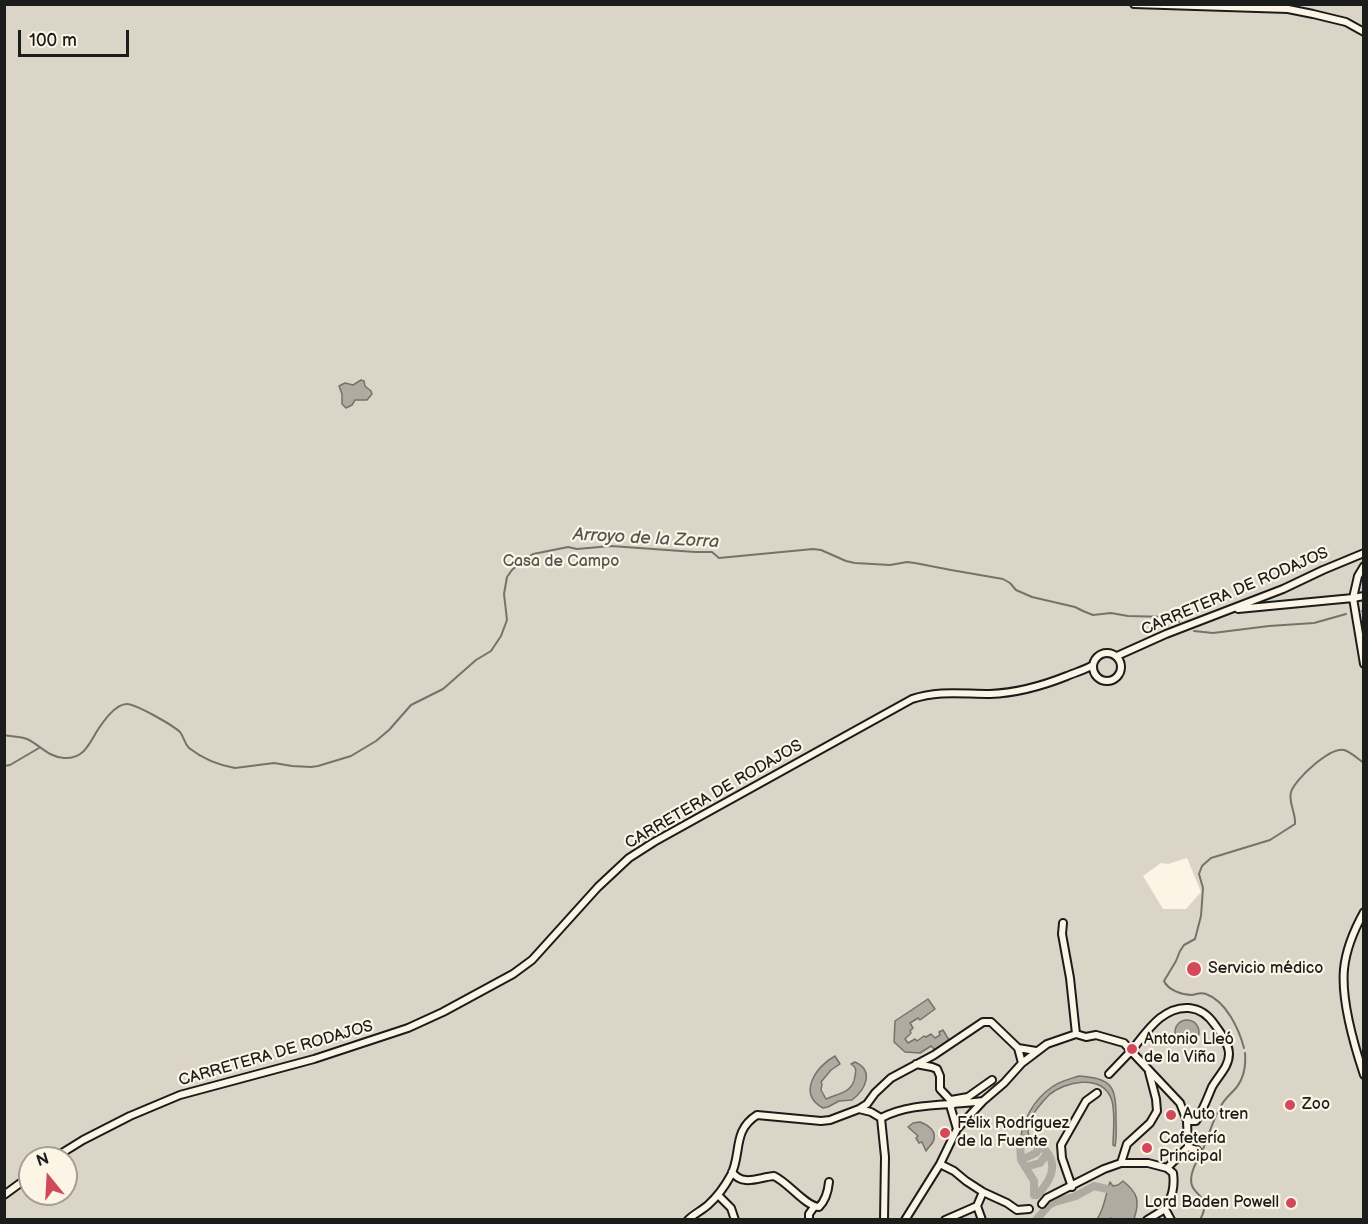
<!DOCTYPE html>
<meta charset="utf-8">
<style>
body{margin:0}
#map{position:relative;width:1368px;height:1224px;overflow:hidden;background:#fcf5e5;font-family:"Balsamiq Sans",sans-serif}
canvas{display:block}
.frame{position:absolute;inset:0;border:6px solid #1c1c1c;pointer-events:none}
.north{position:absolute;left:18px;top:1146px;width:60px;height:60px;box-sizing:border-box;background:#fcf5e5;border:2px solid #a29e95;border-radius:50%;rotate:342deg;font-size:16px;font-weight:700;line-height:24px;text-align:center;color:#1c1c1c}
.north::after{content:'';display:block;margin:auto;width:21px;height:27px;background:#d1495b;clip-path:polygon(50% 0,100% 100%,50% 72%,0 100%)}
.scale{position:absolute;left:18px;top:30px;width:111px;height:27px;box-sizing:border-box;border:3px solid #1c1c1c;border-top:0;padding-left:8px;font-size:18px;line-height:21px;white-space:nowrap;color:#1c1c1c;-webkit-text-stroke:4px #fcf5e5;paint-order:stroke}
</style>
<div id="map">
<canvas width="1368" height="1224"></canvas>
<div class="frame"></div>
<div class="north">N</div>
<div class="scale">100 m</div>
</div>
<script>
const ctx = document.querySelector('canvas').getContext('2d');
ctx.lineJoin = 'round';
function fillPath(path, color) { ctx.fillStyle = color; ctx.fill(path, 'evenodd'); }
function trace(path, color, width, dash) { ctx.strokeStyle = color; ctx.lineWidth = width; ctx.lineCap = dash ? 'butt' : 'round'; ctx.setLineDash(dash || []); ctx.stroke(path); }
function drawText(font, color, halo, rows, align = 'center') {
  ctx.font = font + ' "Balsamiq Sans",sans-serif'; ctx.lineWidth = 4.5; ctx.setLineDash([]); ctx.textBaseline = 'middle'; ctx.strokeStyle = halo; ctx.fillStyle = color; for (const [text, x, y, turn = 0] of rows) {
    ctx.save(); ctx.translate(x, y); ctx.rotate((+turn || 0) * Math.PI / 180); ctx.textAlign = isNaN(turn) ? turn : align; if (halo) ctx.strokeText(text, 0, 0); ctx.fillText(text, 0, 0); ctx.restore();
  }
}
fillPath(new Path2D(`
 M5,5H1363V1219L5,1220ZM1187,858L1201,892L1186,909H1163L1143,876L1161,863L1168,864ZM30,1158H66V1194H30Z`), '#dbd5c8');
const water = new Path2D(`
 M361,380L364,381L365,386L371,391L372,394L367,400H355L352,405L346,408L342,404V394L339,386L345,383L353,385Z
 M928,999L935,1009L920,1020L918,1018L910,1023L913,1028L910,1031L911,1033L905,1039L908,1043L915,1039L917,1041L924,1036L926,1037L931,1034L935,1038L940,1035L939,1032L943,1030L949,1040L935,1050L931,1046L920,1053L905,1052L894,1042L895,1021Z
 M1175 1032a12 12 0 1 1 24 0a12 12 0 1 1-24 0Z
 M835,1056L840,1064L831,1070L821,1082L822,1084L821,1090L826,1099C839,1093 853,1093 855,1076C856,1070 857,1068 851,1064L855,1062C875,1071 865,1090 852,1100L839,1101L828,1107L823,1108C797,1094 816,1066 835,1056Z
 M1079,1076C1112,1078 1116,1086 1116,1118C1116,1127 1117,1137 1115,1146L1113,1145C1113,1132 1116,1110 1111,1098C1101,1074 1065,1081 1049,1095C1042,1102 1030,1116 1028,1126C1027,1130 1029,1135 1030,1140H1025L1020,1144C1021,1122 1034,1099 1052,1087C1060,1081 1070,1079 1079,1076Z
 M920,1122C928,1125 938,1131 933,1142C931,1145 928,1148 926,1151L922,1142L919,1143L916,1138L918,1136L908,1127L913,1123Z
 M1123,1181C1138,1193 1140,1201 1134,1219H1111V1218L1109,1219H1097C1105,1208 1105,1195 1110,1182L1113,1186L1118,1185Z`);
fillPath(water, '#b0aba1');
trace(water, '#75726c', 1.5);
trace(new Path2D(`
 M1361,4L1364,5
 M1362,611L1364,612
 M1194,631L1213,633L1269,626L1314,623L1346,614
 M4,735C12,737 20,736 27,739C40,745 48,757 64,758C83,759 89,745 97,731C103,722 115,704 127,704C136,704 174,726 180,732C184,737 184,743 189,748C203,759 218,765 235,768L274,763L292,766L311,767L318,766L351,756L376,741L389,730L411,705L443,689L476,660L491,651L501,636L507,620L504,594L507,577L512,570L526,558L533,554L568,547L577,549L611,546L695,552H712L719,558L813,549L821,550L846,561L855,563L890,565L907,562L915,563L951,570L1003,579L1010,583L1016,590L1032,597L1075,607L1083,611L1093,615L1111,613L1128,616L1171,617L1179,622
 M4,766L10,765L39,748
 M1244,1048C1239,1029 1226,1001 1206,994C1201,992 1197,994 1192,995C1182,995 1168,990 1164,981L1176,961L1180,951L1184,945L1195,939L1201,916L1203,888L1199,874L1202,866L1211,858L1270,840L1295,824C1296,813 1288,802 1291,792C1295,779 1330,747 1344,750C1351,752 1358,759 1364,763
 M1200,1220C1216,1190 1183,1199 1193,1170C1195,1163 1200,1156 1203,1149C1209,1135 1213,1119 1221,1106C1224,1099 1231,1094 1236,1088C1244,1078 1246,1065 1245,1053`), '#75726c', 2);
trace(new Path2D(`
 M1030,1140C1035,1144 1041,1147 1046,1151C1059,1166 1049,1183 1037,1195
 M1020,1144L1021,1160L1034,1181V1195
 M1021,1160L1036,1153L1040,1147
 M1025,1167L1040,1163L1047,1154
 M1036,1220L1049,1205L1055,1202L1076,1196L1094,1186L1107,1189`), '#b0aba1', 8);
const street = new Path2D(`
 M1134,4L1288,9L1313,14L1346,22L1364,32
 M1364,566L1358,576L1353,598L1364,664
 M1238,609L1353,598L1364,596
 M1093 667a14 14 0 1 1 28 0a14 14 0 1 1-28 0Z
 M1117,656L1166,634L1283,589L1323,570L1364,553
 M1364,912C1354,930 1346,949 1344,969C1341,1001 1354,1045 1364,1075
 M1063,923L1062,934L1070,978L1076,1034L1086,1037L1096,1035L1124,1043L1131,1051L1109,1074
 M1018,1048L1036,1051
 M1022,1063L1047,1044L1076,1034
 M916,1064L932,1067L937,1069L940,1076V1089L954,1104
 M951,1100L968,1097L992,1080
 M950,1105L957,1129
 M859,1109L867,1104L875,1093L891,1078L934,1055L983,1022H991L1018,1048L1022,1063L1004,1083L983,1101L957,1129L940,1164L905,1220
 M881,1118C911,1102 949,1106 983,1101
 M1187,1121L1180,1103L1131,1051C1146,1033 1162,1006 1189,1008C1200,1009 1209,1016 1215,1025C1221,1033 1229,1044 1229,1054C1229,1067 1218,1076 1212,1087C1207,1099 1203,1110 1196,1121H1187L1188,1147L1197,1150
 M54,1158L83,1140L130,1116L180,1095L314,1059L408,1028L443,1012L513,974L532,960L598,887L629,858L654,842L912,699C939,690 962,694 990,694C1017,693 1042,686 1067,676C1076,672 1085,670 1093,665
 M1121,1163L1127,1144L1150,1123L1157,1111L1156,1099L1149,1072
 M940,1164L954,1171L966,1181L983,1192L1007,1203L1017,1210L1029,1209
 M732,1172C743,1187 759,1177 774,1176C789,1183 805,1206 819,1207C826,1200 828,1192 829,1182
 M1072,1187L1062,1158L1061,1145L1086,1101L1097,1093
 M4,1195L30,1176
 M718,1195L731,1208L735,1220
 M1042,1204L1047,1198L1104,1169L1121,1163H1148L1167,1168
 M977,1206L982,1220
 M688,1220C694,1214 701,1211 708,1205C717,1197 725,1186 731,1175C742,1153 732,1131 757,1115L821,1121L830,1120L859,1109L871,1112L881,1118L885,1157L884,1220
 M809,1220V1214L814,1207
 M945,1220L977,1206L983,1192
 M1147,1220L1165,1209
 M1171,1220L1165,1209C1172,1197 1175,1187 1173,1173L1167,1168L1188,1147`);
trace(street, '#1c1c1c', 10);
trace(street, '#fcf5e5', 6);
for (const [x, y, r, color] of [
 [1194,969,8,"#d1495b"],
 [1132,1049,6,"#d1495b"],
 [1290,1105,6,"#d1495b"],
 [1171,1115,6,"#d1495b"],
 [945,1133,6,"#d1495b"],
 [1147,1148,6,"#d1495b"],
 [1291,1203,6,"#d1495b"]
]) { const dot = new Path2D(); dot.arc(x, y, r, 0, 2 * Math.PI); ctx.fillStyle = color; ctx.fill(dot); trace(dot, '#fcf5e5', 2); }
drawText('16px', '#555450', '#fcf5e5', [
 ["Casa de Campo",561,562]
]);
drawText('16px', '#1c1c1c', '#fcf5e5', [
 ["CARRETERA DE RODAJOS",1235,592,-23],
 ["CARRETERA DE RODAJOS",714,795,-30],
 ["CARRETERA DE RODAJOS",276,1054,-16]
]);
drawText('16px', '#1c1c1c', '#fcf5e5', [
 ["Servicio médico",1208,969],
 ["Antonio Lleó",1144,1040],
 ["de la Viña",1144,1058],
 ["Zoo",1302,1105],
 ["Auto tren",1183,1115],
 ["Félix Rodríguez",957,1124],
 ["de la Fuente",957,1142],
 ["Cafetería",1159,1139],
 ["Principal",1159,1157],
 ["Lord Baden Powell",1279,1203,"right"]
], 'left');
drawText('italic 18px', '#575551', '#fcf5e5', [
 ["Arroyo de la Zorra",646,539,3]
]);
</script>
